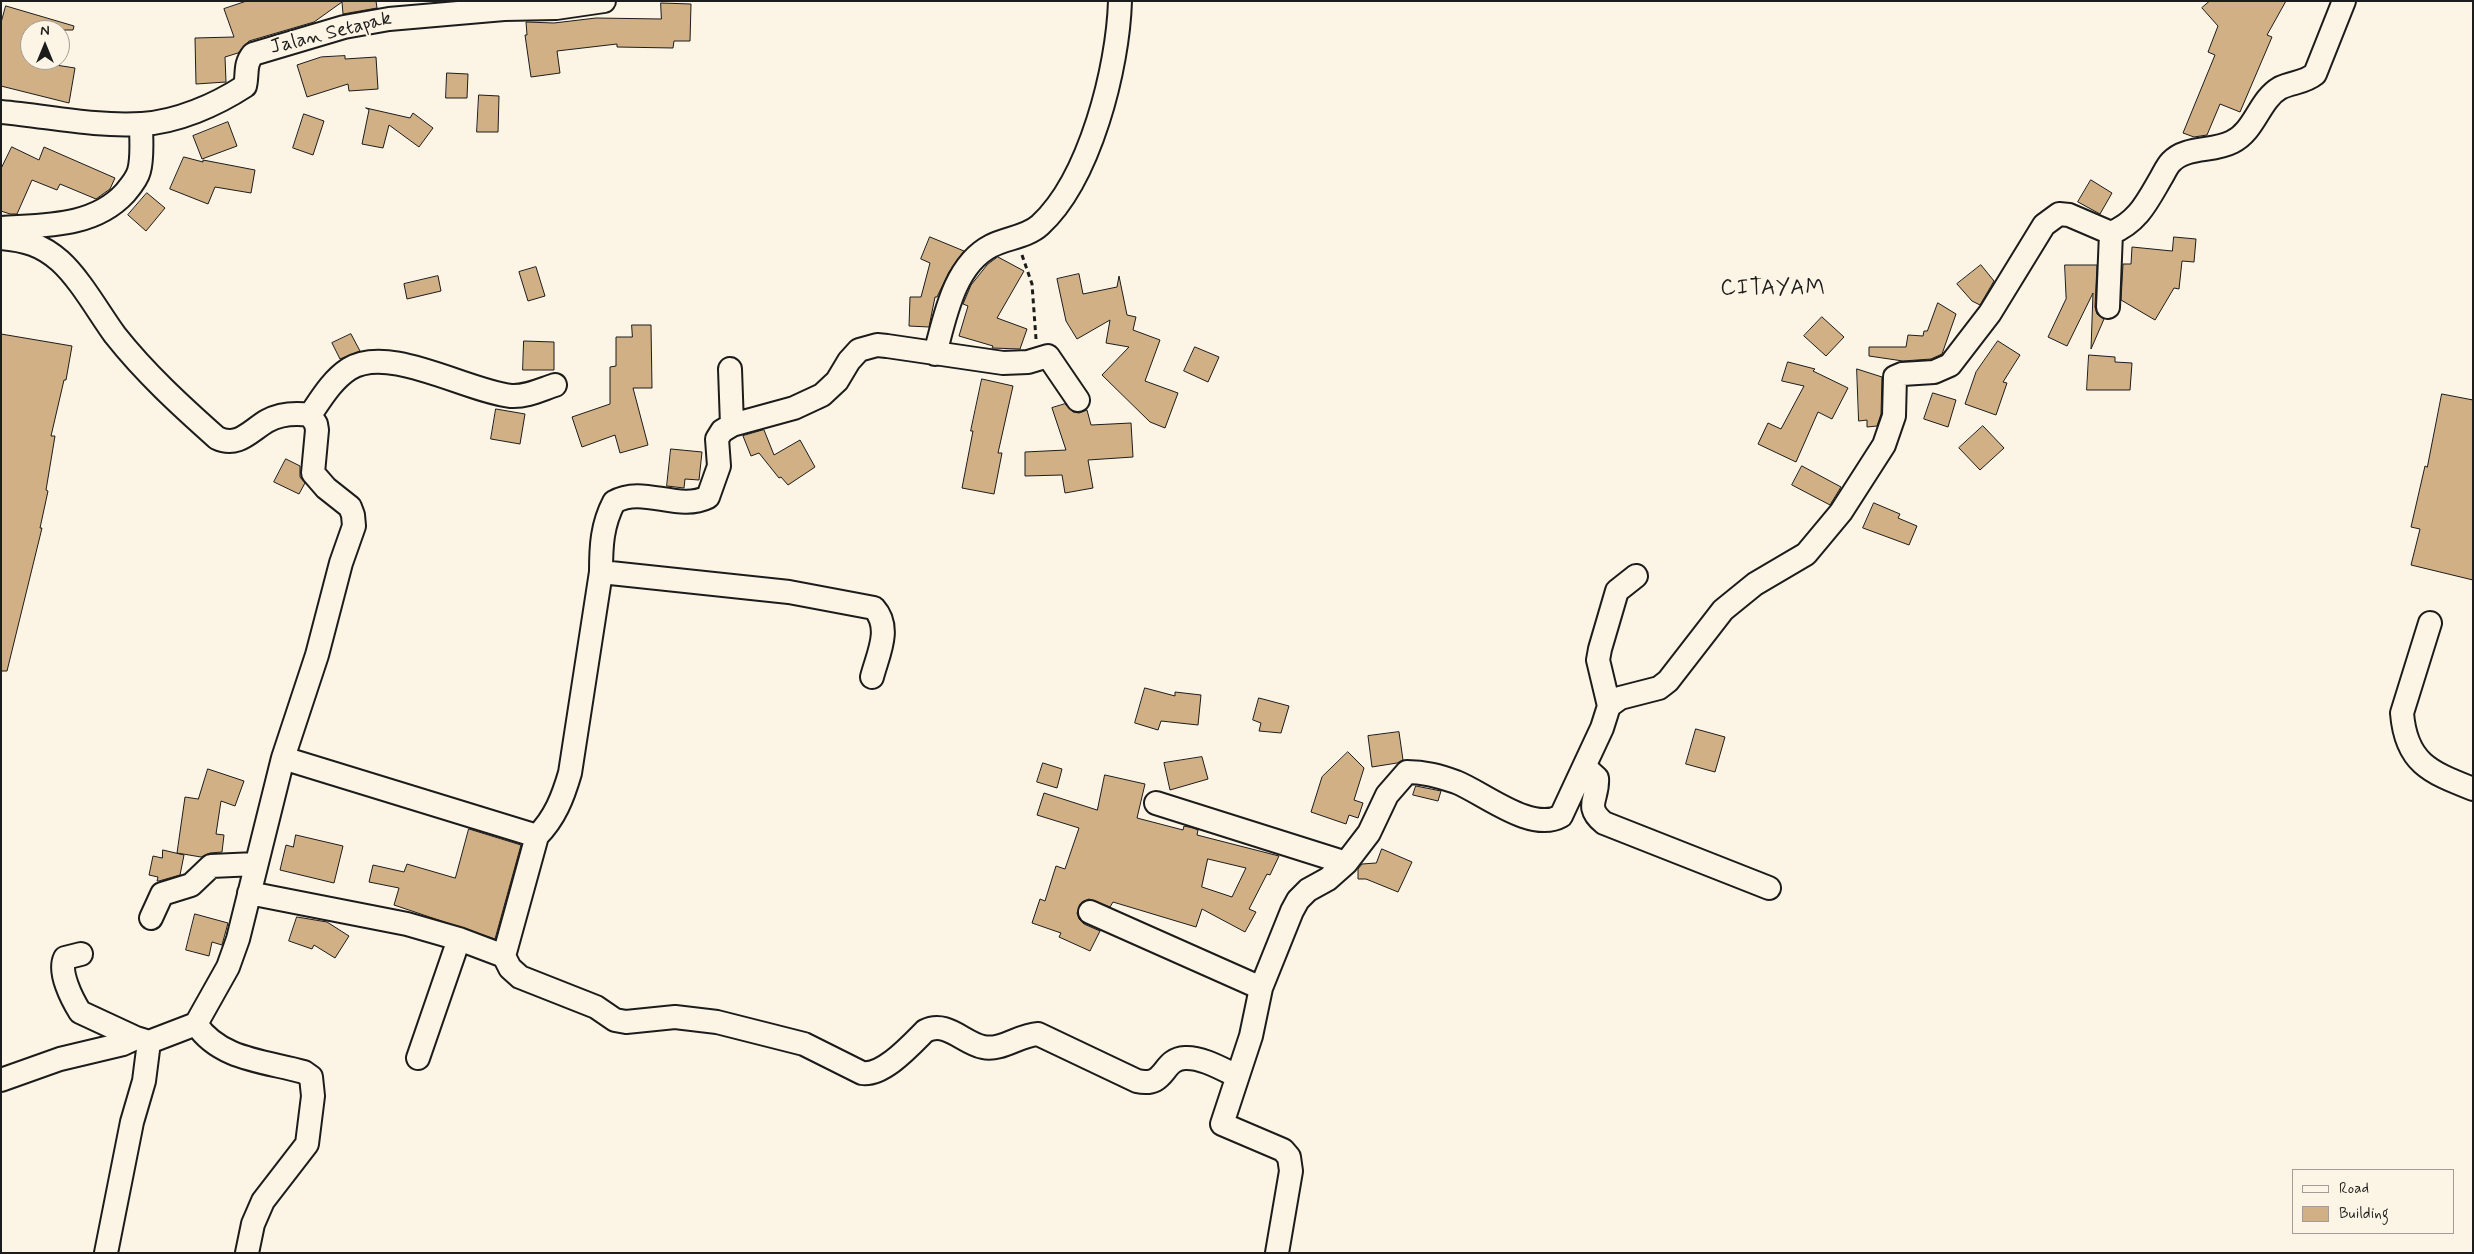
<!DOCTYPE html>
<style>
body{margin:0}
#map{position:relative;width:2474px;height:1254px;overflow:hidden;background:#fcf5e5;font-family:Mynerve,sans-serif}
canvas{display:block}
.frame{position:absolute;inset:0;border:2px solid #1c1c1c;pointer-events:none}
.legend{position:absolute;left:2292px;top:1169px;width:162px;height:65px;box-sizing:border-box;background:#fcf5e5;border:1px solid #a29e95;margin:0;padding:6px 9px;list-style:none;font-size:15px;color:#1c1c1c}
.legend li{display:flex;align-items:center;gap:10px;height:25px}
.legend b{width:25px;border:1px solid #a29e95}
.north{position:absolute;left:20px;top:20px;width:50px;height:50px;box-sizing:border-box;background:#fcf5e5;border:1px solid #a29e95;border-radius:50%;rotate:0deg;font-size:14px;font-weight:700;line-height:20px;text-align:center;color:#1c1c1c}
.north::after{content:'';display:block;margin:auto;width:18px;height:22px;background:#1c1c1c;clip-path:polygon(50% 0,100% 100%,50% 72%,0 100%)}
</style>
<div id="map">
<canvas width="2474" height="1254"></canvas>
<div class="frame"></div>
<ul class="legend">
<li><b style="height:6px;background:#fcf5e5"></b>Road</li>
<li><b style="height:14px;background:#d2b085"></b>Building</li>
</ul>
<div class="north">N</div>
</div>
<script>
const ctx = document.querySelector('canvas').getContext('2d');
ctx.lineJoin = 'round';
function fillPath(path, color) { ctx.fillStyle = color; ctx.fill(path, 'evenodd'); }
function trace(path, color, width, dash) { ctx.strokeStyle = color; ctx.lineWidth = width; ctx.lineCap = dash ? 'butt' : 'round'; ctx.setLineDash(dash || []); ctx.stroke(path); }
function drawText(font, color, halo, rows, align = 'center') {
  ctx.font = font + ' Mynerve,sans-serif'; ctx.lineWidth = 4; ctx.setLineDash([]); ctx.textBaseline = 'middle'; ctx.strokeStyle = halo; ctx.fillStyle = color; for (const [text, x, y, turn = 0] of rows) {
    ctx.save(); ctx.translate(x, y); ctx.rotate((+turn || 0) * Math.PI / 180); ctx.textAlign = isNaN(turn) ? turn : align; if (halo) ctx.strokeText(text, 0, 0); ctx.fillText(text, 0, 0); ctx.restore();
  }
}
const building = new Path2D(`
 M247,1H376L377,8L343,14L342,2L314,22L249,41L238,53L225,57L226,82L196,84L195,38L234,37L224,9Z
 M2210,1H2286L2267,35L2272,37L2240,112L2220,104L2207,135L2194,137L2183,133L2215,55L2208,52L2218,26L2202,8Z
 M661,3L691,4L690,41H674L673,48L617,47V44L557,51L560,73L531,77L525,35H527L526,22L554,23L596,18L661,19Z
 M6,6L74,26L73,30H30V60H43V63L75,68L69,103L1,86V23Z
 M345,56V59L376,57L378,89L349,91L348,84L307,97L297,65L321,57Z
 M447,73L468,74L467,98H446Z
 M479,95L499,96L498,132H477Z
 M366,108L410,118L413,113L433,128L419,147L389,125L383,148L362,144L369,110Z
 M304,114L324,121L313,155L293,148Z
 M228,122L237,146L202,159L193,136Z
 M12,147L39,160L44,147L115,178L110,189L96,199L60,184L57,190L32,180L17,214H10L1,211V169Z
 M184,157L203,162V160L255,170L251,193L215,187L208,204L170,189Z
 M2091,180L2112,193L2100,214L2078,202Z
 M147,193L165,208L146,231L128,215Z
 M930,237L964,251L949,272L937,297H935L929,327L909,326L910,297H921L930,263L921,259Z
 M2174,237L2196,239L2194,262L2182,261L2179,289L2174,288L2155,320L2121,300L2123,264H2131L2132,247L2172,251Z
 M998,257L1024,271L997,318L1027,329L1020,349L992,348L993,346L959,336L968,306L963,304L971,285L987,265Z
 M1981,265L1994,281L1980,305L1972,301L1957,284Z
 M2065,265H2097L2095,307L2097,314L2104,319L2091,349L2093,293L2067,346L2048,337L2066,299Z
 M536,267L545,296L528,301L519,272Z
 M1079,274L1083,294L1117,287L1119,276L1127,315L1136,317L1133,330L1160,340L1145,381L1178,393L1165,428L1150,422L1102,375L1129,347L1106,343L1110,320L1077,339L1066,321L1057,279Z
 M438,276L441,291L407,299L404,284Z
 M1938,303L1956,314L1942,354L1931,359L1903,361L1869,356V347H1906L1908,335L1923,336L1924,331H1927Z
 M1822,317L1844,337L1826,356L1804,336Z
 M632,325H651L652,388H633L648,445L620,453L615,435L582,447L572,417L610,404V367L616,366V337H632Z
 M1,334L72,346L66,380H64L51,436H55L46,490L48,491L40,528H42L7,671H1Z
 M351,334L360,351L340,359L332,343Z
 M524,341L554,342V370H523Z
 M1998,341L2020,355L2003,382L2007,383L1996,415L1965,404L1976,372Z
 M1195,347L1219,357L1208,382L1184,371Z
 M2089,355L2115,357V362L2132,363L2130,390H2087Z
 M1788,362L1815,369L1813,371L1848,388L1832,419L1818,412L1796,462L1758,444L1768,423L1781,429L1804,386L1782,381Z
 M1857,369L1882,377L1881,414L1877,426L1867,427V420L1859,421Z
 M982,379L1013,386L998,453H1002L994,494L962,488L973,431H971Z
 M1933,393L1956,400L1948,427L1924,419Z
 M2442,394L2473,400V580L2411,565L2420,529L2411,527L2425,466L2427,467Z
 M1065,404L1073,412L1079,413L1087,410L1091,425L1131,423L1133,457L1088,460L1093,488L1065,493L1062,475L1025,476V452L1066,450L1052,408Z
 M496,409L525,414L520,444L491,439Z
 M1983,426L2004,448L1980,470L1959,448Z
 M764,430L774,455L800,440L815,467L788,485L781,477L779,478L759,453L751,456L743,436Z
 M671,449L702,452L699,480L685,479L684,488L667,486Z
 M286,459L300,466V477L305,483L299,494L274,482Z
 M1802,466L1841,487L1830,505L1792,485Z
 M1874,503L1900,514L1898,518L1917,526L1909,545L1863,528Z
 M1145,688L1175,696V692L1201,695L1198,725L1161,721L1158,730L1135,723Z
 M1259,698L1289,706L1281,733L1259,731L1261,723L1253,720Z
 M1696,729L1725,737L1715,772L1686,764Z
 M1399,732L1403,760L1397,763L1372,767L1368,736Z
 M1348,752L1364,768L1354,800L1363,803L1358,818L1349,815L1346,824L1311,812L1322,777Z
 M1202,757L1208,779L1170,790L1164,763Z
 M1043,763L1062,769L1057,788L1037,782Z
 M208,769L244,781L235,806L221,801L216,834L224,835L222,852L210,853L201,857L177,853L185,797L198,799Z
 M1105,775L1145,784L1137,818L1183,830L1184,826L1193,828L1198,830L1197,835L1279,856L1270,875L1267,874L1249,909L1256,912L1245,932L1202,909L1196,927L1113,902L1110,907L1089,899L1082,902L1077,913L1079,919L1084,924L1100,931L1090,951L1059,937L1061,933L1032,923L1040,899L1045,901L1056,866L1065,869L1079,828L1037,815L1044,793L1097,810ZM1208,859L1246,868L1232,897L1202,887Z
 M1416,786L1441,791L1438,801L1413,795Z
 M469,829L521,845L495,939L394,905L399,888L369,882L373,865L404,872L407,864L455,878Z
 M296,835L343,846L334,883L280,870L286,845L293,847Z
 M1382,849L1412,862L1398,892L1366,879H1358V869L1362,864L1376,863Z
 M163,850L184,855L180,875L159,881H157L158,877L149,875L153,856L162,858Z
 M195,914L228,923L222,945L212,942L209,956L186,950Z
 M297,917L327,922L349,936L335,958L314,945L312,949L289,941Z`);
fillPath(building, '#d2b085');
trace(building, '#1c1c1c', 1);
const minor = new Path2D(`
 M1,112C47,116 95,127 142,124C177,122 216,105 245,86C248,74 244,65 253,54L344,27L389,19L504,9L556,8L604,1
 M2,228C45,225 94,227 125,193C130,187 137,179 139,171C143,157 141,139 141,124
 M1,238C25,240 42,245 60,261C80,279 99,313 115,335C145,373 181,406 217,438C238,448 250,431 267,421C280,414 295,413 310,415L316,424L317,430L313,473L326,488L350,507L353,515L354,526L341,563L317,655L283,758L238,939L228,967L196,1024L149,1042L136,1038L123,1044L60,1059L1,1080
 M2108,307L2111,233
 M935,354C945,317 954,265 991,246C1006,238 1027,237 1040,225C1090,179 1118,68 1120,1
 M730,369L732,425
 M310,415C321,399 332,380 349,369C389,344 466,391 511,396C526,397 540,390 555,385
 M601,572L789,592L874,608C892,628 878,654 872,677
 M2430,623L2402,713C2406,763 2430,772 2473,789
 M1609,706L1598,660L1600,649L1617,591L1636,576
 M283,758L537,836
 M1585,767L1597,778C1599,798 1583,806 1604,823L1769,888
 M1156,803L1346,863
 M249,893L407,924L459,939L504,956L510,968L520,977L596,1007L615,1020L626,1022L675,1017L717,1022L804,1044L862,1073C883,1076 910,1046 925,1031C947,1020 963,1043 983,1047C1002,1051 1019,1035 1038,1034L1137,1081C1167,1088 1161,1059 1185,1058C1202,1057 1222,1069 1237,1076
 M1090,912L1261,988
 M151,918L162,894L191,885L211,866L256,864
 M81,954L65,958C58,972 72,999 80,1012L136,1038
 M504,956L537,836C555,818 563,797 570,773L601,572C601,546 602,525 614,502C643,485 678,512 708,497L719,466L717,439L722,431L732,425L794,408L822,395L837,381L849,361L859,350L877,345L887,346L1003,363L1028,362L1048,356L1078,400
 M196,1024C220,1060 265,1061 304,1072L311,1077L313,1096L307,1144L263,1201L253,1224L247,1253
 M418,1058L459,939
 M106,1253L132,1122L144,1081L149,1042
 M1277,1253L1291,1171L1289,1157L1283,1150L1222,1124L1251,1036L1261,988L1292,911L1298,900L1308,890L1328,879L1346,863L1369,833L1387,795L1407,772C1425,772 1439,776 1456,782C1484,793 1531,833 1561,816L1602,728L1609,706L1620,698L1659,688L1668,681L1723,610L1755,584L1806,554L1841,512L1884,445L1894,416L1895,377L1902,374L1934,372L1950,365L1990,313L2044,225L2059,214L2069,215L2111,233C2138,222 2147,202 2161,178C2164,173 2167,166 2171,162C2186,146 2213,152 2232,142C2255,131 2259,100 2280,88C2292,82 2304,83 2315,74L2344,1`);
trace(minor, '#1c1c1c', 26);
trace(new Path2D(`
 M1022,255L1032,284L1036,339`), '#1c1c1c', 3, [5, 4]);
trace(minor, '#fcf5e5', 22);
drawText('20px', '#1c1c1c', '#fcf5e5', [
 ["Jalan Setapak",331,34,-14]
]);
ctx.letterSpacing = '1px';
drawText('22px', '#1c1c1c', '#fcf5e5', [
 ["CITAYAM",1773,289]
]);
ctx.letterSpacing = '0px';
</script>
